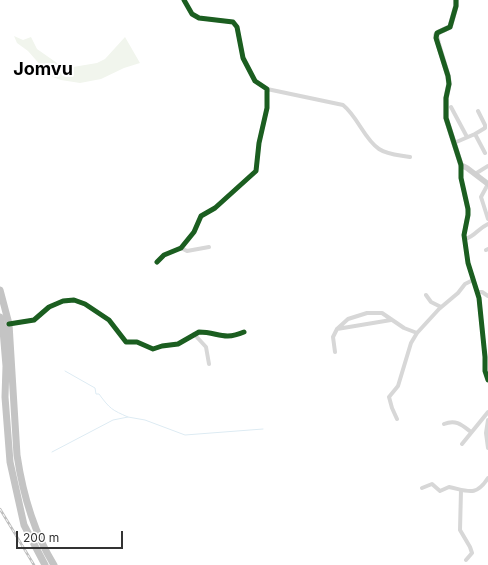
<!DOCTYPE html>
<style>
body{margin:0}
#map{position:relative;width:488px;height:565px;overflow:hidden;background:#fff;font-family:Inter,sans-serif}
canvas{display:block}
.scale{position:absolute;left:16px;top:531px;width:107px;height:18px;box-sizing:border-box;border:2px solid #333;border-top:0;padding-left:5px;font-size:12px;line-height:14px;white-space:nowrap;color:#333;-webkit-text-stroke:3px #fff;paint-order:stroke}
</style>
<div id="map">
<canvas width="488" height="565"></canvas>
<div class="scale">200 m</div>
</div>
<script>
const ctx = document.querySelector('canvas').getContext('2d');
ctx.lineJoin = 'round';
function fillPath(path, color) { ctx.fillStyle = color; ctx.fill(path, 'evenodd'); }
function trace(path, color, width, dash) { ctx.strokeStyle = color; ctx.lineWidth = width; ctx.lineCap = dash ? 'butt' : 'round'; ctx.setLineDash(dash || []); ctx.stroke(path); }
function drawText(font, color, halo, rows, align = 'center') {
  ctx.font = font + ' Inter,sans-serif'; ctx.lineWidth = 4; ctx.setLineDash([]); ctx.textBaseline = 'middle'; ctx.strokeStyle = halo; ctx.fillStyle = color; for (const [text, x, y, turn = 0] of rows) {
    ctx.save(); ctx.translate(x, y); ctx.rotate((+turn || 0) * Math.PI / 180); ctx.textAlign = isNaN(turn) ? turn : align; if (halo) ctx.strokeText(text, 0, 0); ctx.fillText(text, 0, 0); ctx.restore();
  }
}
fillPath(new Path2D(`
 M14,36L23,40L31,37L37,49L57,63L63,66L73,67L97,63L105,59L125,37L140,63L124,68L101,79L80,83L61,80L50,76L28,51L17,43Z`), '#f1f5ed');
trace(new Path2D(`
 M65,371L95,388L96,394H99C110,409 112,410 128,417
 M52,452L113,420L128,417L145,420L185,435L263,429`), '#ddebf3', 1);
trace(new Path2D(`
 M267,89L343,105C358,117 364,139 379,149C388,155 400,155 410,157
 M451,107L467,137
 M475,134L485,153
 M454,143L475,134L485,128V125L478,111
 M461,165V178L468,212L464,235L468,263L479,298L485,357V371L488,380
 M475,174L488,166
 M488,184L481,197L488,219
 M465,239C476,236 477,229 488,224
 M181,248L187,251L209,247
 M486,250L488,249
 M157,262L164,255L181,248L194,232L201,216L215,208L256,171L259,143L267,108V89L255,81L243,58L237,27L233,22L199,18L192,14L184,0
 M478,292H482L488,296
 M426,295L431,302L441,307
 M9,324L34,320L49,307L63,301L74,300L85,304L109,320L126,342H137L153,349L162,346L178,344L199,332C218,332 223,341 244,332
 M337,329L391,320
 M194,334L206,347L209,364
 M335,352L333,337L337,329L348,319L367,313H382L404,328L417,333
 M397,419L392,408L389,397L398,386L411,343L417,333L439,309L458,293L465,284L473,280
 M488,420L486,433L488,448
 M444,424C456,419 462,425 471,432
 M462,444L488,412
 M422,488L432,484L440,491L449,487C468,491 476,497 488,478
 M461,490L460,530L470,547L472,553L466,560`), '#d7d7d7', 4);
trace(new Path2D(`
 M456,0V6L450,27L439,32L436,35L438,43L448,76L449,84L446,98V118L461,165L467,168L488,184`), '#d0d0d0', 5.5);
trace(new Path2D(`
 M0,290L9,324L17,455C23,495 33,531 54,565
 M0,317L3,330L6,366L5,397L10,462L24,525L45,565`), '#c4c4c4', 7);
const rail = new Path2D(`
 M0,509L34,565`);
trace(rail, '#bebebe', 2.5);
trace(rail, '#fff', 1, [3]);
trace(new Path2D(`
 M456,0V6L450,27L437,33L436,38L448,76L449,84L446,98V118L461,165V178L468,209V215L464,235L468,263L479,298L485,357V371L488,380
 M157,262L164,255L181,248L194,232L201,216L215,208L256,171L259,143L267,108V89L255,81L243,58L237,27L233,22L199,18L192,14L184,0
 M9,324L34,320L49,307L63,301L74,300L85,304L109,320L126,342H137L153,349L162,346L178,344L199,332C218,332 223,341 244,332`), '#1b5e20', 5);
drawText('bold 18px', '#000', '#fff', [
 ["Jomvu",43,70]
]);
</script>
